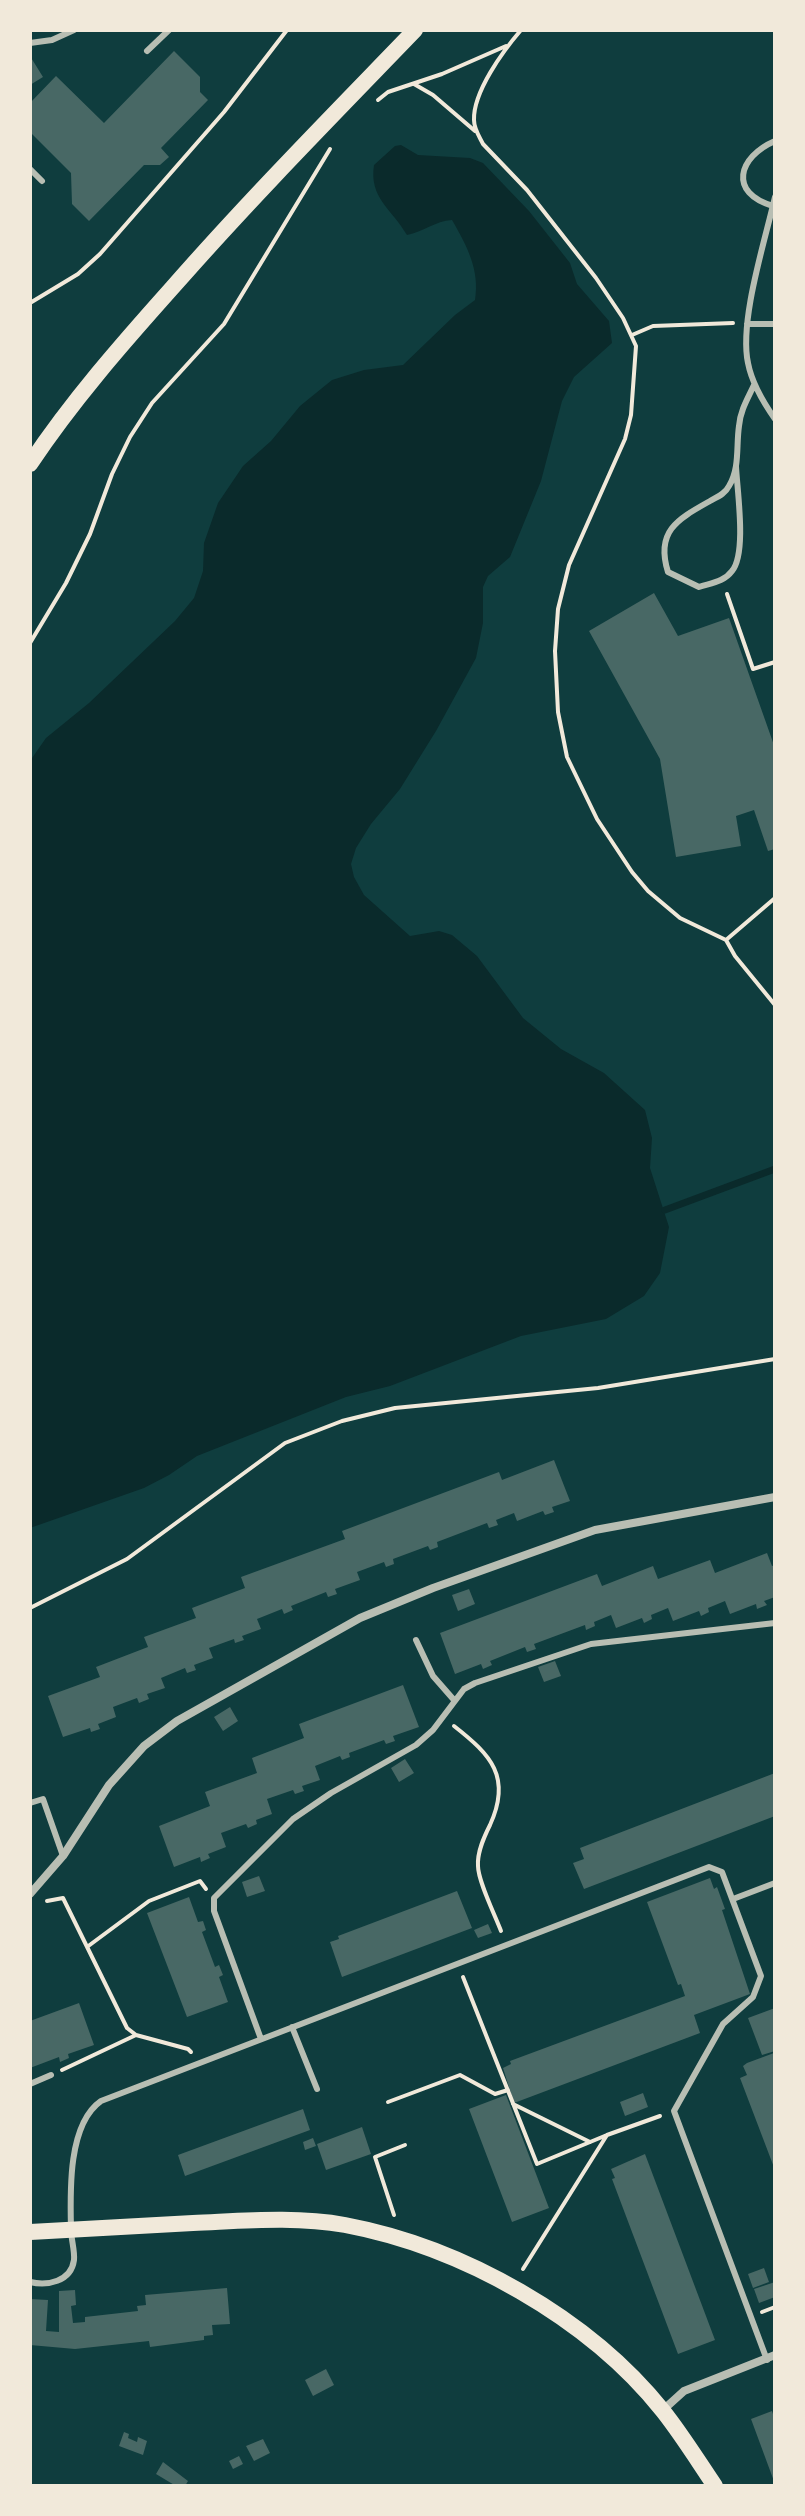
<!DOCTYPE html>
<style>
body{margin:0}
#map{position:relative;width:805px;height:2516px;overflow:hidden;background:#0f3d3e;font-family:"Varela Round",sans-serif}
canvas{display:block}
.frame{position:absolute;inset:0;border:32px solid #f1e9da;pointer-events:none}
</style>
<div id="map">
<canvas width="805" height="2516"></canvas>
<div class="frame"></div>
</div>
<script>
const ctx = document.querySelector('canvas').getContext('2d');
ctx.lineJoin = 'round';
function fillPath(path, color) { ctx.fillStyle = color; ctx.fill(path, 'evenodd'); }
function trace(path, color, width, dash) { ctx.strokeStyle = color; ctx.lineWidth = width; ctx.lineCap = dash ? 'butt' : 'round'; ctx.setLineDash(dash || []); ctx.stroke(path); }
fillPath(new Path2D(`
 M401,145L418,155L470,158L483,163L529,211L570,263L577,284L609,321L612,343L574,377L562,401L541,481L510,557L488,576L483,587V623L476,658L436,731L400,789L371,824L356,848L351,864L354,877L364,895L410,936L439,931L452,935L477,956L523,1018L561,1049L604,1073L645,1110L652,1138L650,1168L669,1227L660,1273L644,1296L606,1319L521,1336L390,1386L346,1397L197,1456L169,1475L144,1488L30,1528V761L46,738L89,703L175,621L194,598L203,571L204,543L218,503L243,466L271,441L300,406L332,380L364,370L403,365L455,315L475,300C480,270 467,246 452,220C435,221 423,232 407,235C391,208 369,198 374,165L395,146Z`), '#0a2a2b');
trace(new Path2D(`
 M665,1210L775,1169`), '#0a2a2b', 7);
fillPath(new Path2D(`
 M174,51L200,77V92L208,100L161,148L169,157L160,165H144L89,221L72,204L71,173L30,132V103L56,76L104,123Z
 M30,56L43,77L30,85Z
 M654,593L678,636L729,618L775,748V849L768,851L754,810L736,816L741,846L676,857L660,759L589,631Z
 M554,1460L570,1501L552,1507L554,1512L545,1515L543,1511L517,1521L514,1513L496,1520L498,1525L489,1528L487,1523L437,1542L438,1547L430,1550L428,1546L393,1559L394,1564L386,1567L384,1562L357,1572L360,1580L335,1589L337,1594L328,1597L326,1592L291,1606L293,1610L284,1614L282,1609L257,1619L261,1629L242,1636L244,1640L235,1643L234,1639L209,1648L213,1658L194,1665L196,1670L187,1673L185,1668L161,1678L165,1688L147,1694L149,1699L139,1703L137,1698L113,1707L116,1717L98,1724L100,1729L91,1732L90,1728L63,1737L48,1696L100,1677L96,1667L148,1647L144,1637L196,1618L192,1608L245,1588L241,1577L345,1539L342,1531L499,1472L502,1480Z
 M767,1553L772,1566L775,1565V1597L764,1601L767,1605L757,1609L756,1604L730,1614L725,1601L708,1608L709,1612L701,1616L699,1611L673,1621L668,1608L651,1615L652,1619L644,1623L642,1618L616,1628L611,1615L594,1622L595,1626L586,1630L585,1625L534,1644L536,1649L527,1652L525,1647L490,1661L492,1665L483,1669L481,1664L455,1674L440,1633L597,1574L602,1586L653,1566L658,1579L710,1560L715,1573Z
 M469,1589L475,1604L458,1611L452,1595Z
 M555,1661L561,1676L544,1682L538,1667Z
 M403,1685L419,1727L393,1736L395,1741L386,1744L384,1740L349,1753L350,1757L342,1760L340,1756L315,1766L320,1780L302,1786L304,1791L295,1794L293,1790L267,1799L272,1814L256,1820L257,1824L248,1828L246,1824L221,1833L226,1847L208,1854L210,1858L201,1862L200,1857L174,1867L159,1826L210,1806L205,1792L257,1773L252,1758L304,1738L299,1724Z
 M230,1707L238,1721L223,1731L214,1717Z
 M405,1759L414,1773L399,1782L391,1768Z
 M775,1773V1816L584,1889L573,1863L584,1859L580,1848Z
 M259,1876L265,1891L247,1897L242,1882Z
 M710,1878L714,1889L717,1887L725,1909L722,1910L750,1994L694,2015L700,2033L514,2103L503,2068L511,2064L510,2061L685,1996L681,1984L678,1985L647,1902Z
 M457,1891L472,1928L342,1977L330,1942L339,1939L338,1936Z
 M189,1897L198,1922L203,1921L206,1930L202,1932L215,1967L219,1965L223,1975L219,1977L228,2002L187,2017L147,1913Z
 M488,1924L492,1933L478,1938L474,1930Z
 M79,2003L94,2045L68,2054L69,2058L60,2062L59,2057L30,2068V2021Z
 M775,2008V2051L762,2055L748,2018Z
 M774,2053L775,2056V2170L740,2078L747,2075L743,2066L747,2063Z
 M643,2093L648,2107L625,2116L620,2102Z
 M506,2095L549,2208L512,2222L469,2109Z
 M303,2109L310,2130L185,2176L178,2155Z
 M362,2127L371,2154L326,2170L317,2144Z
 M313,2138L316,2146L305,2150L303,2142Z
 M645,2154L715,2340L678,2354L612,2179L615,2178L611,2169Z
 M764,2268L769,2282L753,2288L748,2274Z
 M775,2282V2297L759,2303L754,2289Z
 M227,2288L230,2324L212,2325L213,2335L204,2336V2340L150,2347L149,2341L75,2349L30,2345V2299L48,2300L46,2331L59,2332V2291L75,2290L76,2305L71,2306L73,2323L85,2322V2317L138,2311L137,2306L146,2305L145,2295Z
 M326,2369L334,2385L313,2396L305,2380Z
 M772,2411L775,2420V2484L751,2419Z
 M124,2432L129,2434L128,2438L137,2442L138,2437L147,2441L143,2455L119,2446Z
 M263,2439L270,2453L254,2461L246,2446Z
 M239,2456L243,2464L233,2469L229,2461Z
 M163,2462L188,2481L185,2486H176L156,2474Z`), '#486865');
trace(new Path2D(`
 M521,30C503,51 473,92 474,120C474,129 479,136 483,144L527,190L596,278L623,318L636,346L631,415L625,439L569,565L558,609L555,651L558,712L567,757L597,819L632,872L648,891L680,918L726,940L735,956L775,1005
 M414,84L433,95L475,131
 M378,100L388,92L442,74L506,46
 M30,303L78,274L100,254L224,112L287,30
 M632,335L653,326L733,323
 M727,594L753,669L775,662
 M30,643L66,583L90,534L112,474L130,437L152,403L224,324L330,149
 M726,940L775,898
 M30,1608L127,1559L285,1443L342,1421L395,1408L598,1388L775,1359
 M454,1726C491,1755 512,1777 490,1825C484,1837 477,1852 478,1866C478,1881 495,1915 501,1931
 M47,1901L63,1898L127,2028L136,2035L188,2049L191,2052
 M87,1947L149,1901L200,1881L206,1889
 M463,1977L537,2164L607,2135
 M62,2070L136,2035
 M388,2102L460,2075L495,2094L508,2090
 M513,2104L590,2142
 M394,2215L375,2157L405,2145
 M523,2269L607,2135L660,2116
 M762,2312L775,2307`), '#f1e9da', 4);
trace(new Path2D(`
 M30,43L52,40L74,30
 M147,51L169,30
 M30,169L42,181
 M775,197C765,241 739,321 748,363C752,384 763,402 775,419
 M773,206C728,193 738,157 775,141
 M747,324H775
 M736,466C737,490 747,553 732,571C724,582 711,583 699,587L668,572C655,531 678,519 710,501C717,497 725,494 729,486C740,468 736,446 739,426C740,411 748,398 754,385
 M416,1640L433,1676L454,1700
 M30,1803L43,1799L63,1856
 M733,1899L775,1883
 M292,2027L317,2089
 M261,2039L214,1911V1898L293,1819L331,1793L416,1745L433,1730L464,1689L475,1683L591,1644L775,1623
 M30,2084L51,2075
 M30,2282C47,2286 71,2282 74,2260C75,2251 71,2239 71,2229C70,2191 68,2124 101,2101L709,1867L722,1872L761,1976L753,1997L723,2024L674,2111L767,2360`), '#b8beb3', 6);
trace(new Path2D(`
 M30,1894L63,1856L109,1785L144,1746L177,1721L360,1618L433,1588L595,1530L775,1497
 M663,2410L684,2391L775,2355`), '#b8beb3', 8);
trace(new Path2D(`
 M30,464C72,401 122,344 172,288C250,199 333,115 415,30
 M30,2232C84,2229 139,2226 193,2223C243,2221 295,2216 345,2225C462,2247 589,2318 663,2411C682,2435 698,2461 715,2486`), '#f1e9da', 16);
</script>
